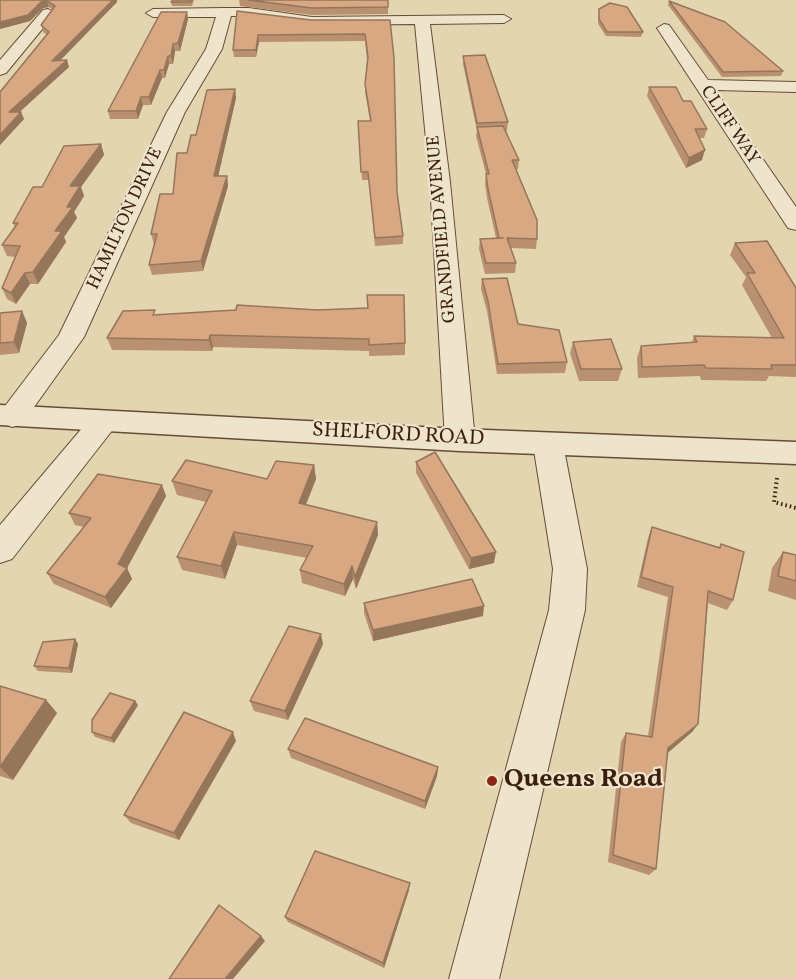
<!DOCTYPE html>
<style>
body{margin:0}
canvas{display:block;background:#e3d5af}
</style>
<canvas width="796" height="979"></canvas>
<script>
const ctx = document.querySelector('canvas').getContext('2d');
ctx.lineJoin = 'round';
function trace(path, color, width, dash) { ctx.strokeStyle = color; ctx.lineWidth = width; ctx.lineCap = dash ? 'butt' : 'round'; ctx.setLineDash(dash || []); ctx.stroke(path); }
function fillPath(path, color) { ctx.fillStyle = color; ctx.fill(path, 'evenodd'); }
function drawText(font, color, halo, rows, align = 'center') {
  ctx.font = font + ' Vollkorn,serif'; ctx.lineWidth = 4.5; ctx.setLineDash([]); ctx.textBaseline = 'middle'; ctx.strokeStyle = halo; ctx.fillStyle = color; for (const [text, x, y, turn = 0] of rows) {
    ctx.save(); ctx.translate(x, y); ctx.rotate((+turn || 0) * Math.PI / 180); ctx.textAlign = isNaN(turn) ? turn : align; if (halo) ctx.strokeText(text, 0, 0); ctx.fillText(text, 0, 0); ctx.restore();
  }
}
const minor = new Path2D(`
 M225,8H249L312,17L504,15L511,19L504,23L430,24L450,182L475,440L471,447L460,451L449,447L445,440L430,182L415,24L312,25L249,16H231L222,49L185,112L84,337L22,424L12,427L0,421L2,410L59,335L167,112L206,49L216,17H153L146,13L153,9Z
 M48,9L55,13L53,16L6,73L0,75V60L43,10Z
 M664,24L669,25L708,80L796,82V92L715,90L796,207V230L788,228L657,28Z
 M104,411L114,414L119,421L114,428L12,559L0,563V525L94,414Z
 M548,433L559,436L563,444L587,569L585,610L499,979H449L549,610L553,569L533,444L537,436Z`);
const tertiary = new Path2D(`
 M0,405L460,429L796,442V464L460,451L0,425Z`);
trace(minor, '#664c37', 2);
trace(tertiary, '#664c37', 3);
trace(new Path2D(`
 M777,478L774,502L796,508`), '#3c1e0f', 4, [1.5, 3]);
fillPath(minor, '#ede4cb');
fillPath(tertiary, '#ede4cb');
fillPath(new Path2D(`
 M0,0L117,2L60,60L69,67L19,112H21L24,119L0,145V92L47,35L43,32L41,25L53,10L49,7L43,8L30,21L0,29Z
 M173,0H194L192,6H172L171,2Z
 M239,0H388V14L312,15L240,6Z
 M669,1L783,71L781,76L722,77L668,5Z
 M599,9L643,32L641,37L606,36L598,24Z
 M237,11L311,20H390L397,192L403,236V244L375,246L369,180H362L358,121H370L365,92V84L367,60L365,41L259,42L256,57H234L233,50Z
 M187,12L188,19L180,51H175L173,64H169L165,78H162L151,105H143L138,119H110L108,111Z
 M463,56L508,122L507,131H505L519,160L518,169H516L537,239L536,249L511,248L516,263L515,273L485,274L479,249L480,239L496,238L487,198L485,184L486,174L476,136L477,131L463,64Z
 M649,87L683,101L707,129L704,138H700L702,160L686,168L647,96Z
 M235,89L236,98L218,176H227L228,186L203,271L152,275L149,265L154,244L151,234L173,194L187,153L196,135Z
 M101,144L104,155L81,187L84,196L74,212L77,218L64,237L66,242L38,284H30L16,304L7,299L2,288L15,257L7,256L2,245L15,227L13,223L42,187Z
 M735,243L796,288V377L769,376L766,381L701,380L700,376L638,378L637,358L641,346L692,343L694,336L772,338L742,285L746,277L730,255Z
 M482,279L518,324L567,362L565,373L497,374L487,311L481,289Z
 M22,311L27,323L19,353L0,355V313Z
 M156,315L405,343V355L369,356V351L213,347L212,351L112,350L107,338Z
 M573,342L622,369L618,381H579L570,353Z
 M416,462L494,563L469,569L416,473Z
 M314,465L316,479L306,505L377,522L378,535L356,589L353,579L345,596L302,583L300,570L307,558L237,545L225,579L182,570L177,557L206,502L177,495L172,481L267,479Z
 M166,496L127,568L132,579L111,608L54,584L47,573L84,527L75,525L69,513Z
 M652,527L719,547L721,544L733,600L727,610L708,603L698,724L692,732L668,752L656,869L649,875L608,862L621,742L626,733L648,736L668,597L637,587L648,538Z
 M783,552L796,555V600L768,591L772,568Z
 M364,603L483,616L373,641L364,613Z
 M75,639L78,644L72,673L38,671L34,666Z
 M323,644L288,720L254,711L250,701Z
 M0,686L46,700L57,713L13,780L0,776Z
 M138,705L114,743L95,737L92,732Z
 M236,741L179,840L131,823L124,815Z
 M288,749L438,767L437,776L425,809L291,758Z
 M409,890L384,968L288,922L285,917Z`), '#b99070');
fillPath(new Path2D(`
 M113,0H117V2L54,67L52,61Z
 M47,1L49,7L43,8L30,21L0,29V22L41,2Z
 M187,12L188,19L180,51L178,43Z
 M258,35L259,42L256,57V50Z
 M173,44L175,51L173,64L171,56Z
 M168,56L169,64L165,78L164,70Z
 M67,60L69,67L12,119L9,112Z
 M160,70L162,78L151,105L149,97Z
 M235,89L236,98L216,186L214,176Z
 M141,97L143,105L138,119L136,111Z
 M21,112L24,119L0,145V135Z
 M101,144L104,155L81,187L84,196L74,212L77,218L64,237L66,242L38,284L33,272L55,231L67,207L70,186Z
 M705,150L702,160L686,168L689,158Z
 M227,176L228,186L203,271L201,261Z
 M25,273L30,284L16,304L11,293Z
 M22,311L27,323L19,353L14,342Z
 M210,335L213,347L212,351L209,340Z
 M314,465L316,479L301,516L299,503Z
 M162,485L166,496L127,568L132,579L111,608L105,597L118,564Z
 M377,522L378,535L356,589L355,577Z
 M234,532L237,545L225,579L221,566Z
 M496,552L494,563L469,569L471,558Z
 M352,566L353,579L345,596L344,584Z
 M484,606L483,616L373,641V630Z
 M321,634L323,644L288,720L285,711Z
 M75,639L78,644L72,673L69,668Z
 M46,700L57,713L13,780L0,767Z
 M135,701L138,705L114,743L111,738Z
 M698,724L692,732L663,757L668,748Z
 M233,732L236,741L179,840L174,833Z
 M438,767L437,776L425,809V801Z
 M410,883L409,890L384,968L383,963Z
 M261,936L265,941L233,979H225Z`), '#96765b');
const building = new Path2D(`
 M0,0H113L52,61L67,60L9,112H21L0,135V92L49,32L41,25L55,6L47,1L41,2L28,15L0,22Z
 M173,0H192L191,2H171Z
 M248,0H388V7L312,8Z
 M669,1L725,22L783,71L723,72Z
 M610,3L627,7L643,32H607L599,19V9Z
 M237,11L311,20H390L394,58L397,192L403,236L375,238L368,172H361L358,121H371L365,84L368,57L365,34L258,35L256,50H233Z
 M161,12H187L178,43L173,44L171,56H168L164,70H160L149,97H141L136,111H108Z
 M485,55L508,122L477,123L463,56Z
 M649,87H676L683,101H691L707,129H695L705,150L689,158Z
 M235,89L214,176H227L201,261L149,265L157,234H151L160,194H173L177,153H187L191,135H196L207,90Z
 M503,126L519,160H512L537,220V239L507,238L516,263H486L480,239L503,238H499L488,189L486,174H489L477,127Z
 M101,144L70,186H80L67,207H73L55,231H62L33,272L25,273L11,293L2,288L20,246L2,245L18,223H13L33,187H42L64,146Z
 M767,241L796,288V365H771L772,369L706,368L704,365L642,367L641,346L697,342L694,336L784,338L747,273H755L735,243Z
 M507,278L518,324L559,330L567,362L498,364L488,301L482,279Z
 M367,295H404L405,343L369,345V339L210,335L209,340L107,338L123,311L155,310L153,315L236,310L237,305L317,310L368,308Z
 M22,311L14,342L0,343V313Z
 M611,339L622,369H581L573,342Z
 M435,452L496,552L471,558L416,462Z
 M186,460L267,479L276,461L314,465L299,503L377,522L355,577L352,566L344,584L300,570L313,546L234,532L221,566L177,557L212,491L172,481Z
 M98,474L162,485L118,564L127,568L105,597L47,573L91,518L69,513Z
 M652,527L720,548L721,544L744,552L733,600L708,591L698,724L668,748L656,869L613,855L626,733L652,737L673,587L641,577Z
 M783,552L796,555V581L778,576Z
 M472,579L484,606L373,630L364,603Z
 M289,626L321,634L285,711L250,701Z
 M75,639L69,668L34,666L43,642Z
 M0,686L46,700L0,767Z
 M110,693L135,701L111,738L92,732V720Z
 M184,712L233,732L174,833L124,815Z
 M305,718L438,767L425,801L288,749Z
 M315,851L410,883L383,963L285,917Z
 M219,905L261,936L225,979H169Z`);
fillPath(building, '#d7a882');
trace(building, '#96765b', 1.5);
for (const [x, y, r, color] of [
 [492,781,6,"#8f2418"]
]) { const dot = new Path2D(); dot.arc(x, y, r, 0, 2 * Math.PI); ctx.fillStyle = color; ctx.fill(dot); trace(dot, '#ede4cb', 2); }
drawText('18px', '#3c1e0f', '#ede4cb', [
 ["CLIFF WAY",729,126,56],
 ["HAMILTON DRIVE",126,219,-65],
 ["GRANDFIELD AVENUE",443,229,-95]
]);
drawText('21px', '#3c1e0f', '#ede4cb', [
 ["SHELFORD ROAD",398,436,3]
]);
drawText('bold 26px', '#3c1e0f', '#ede4cb', [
 ["Queens Road",504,781]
], 'left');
</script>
